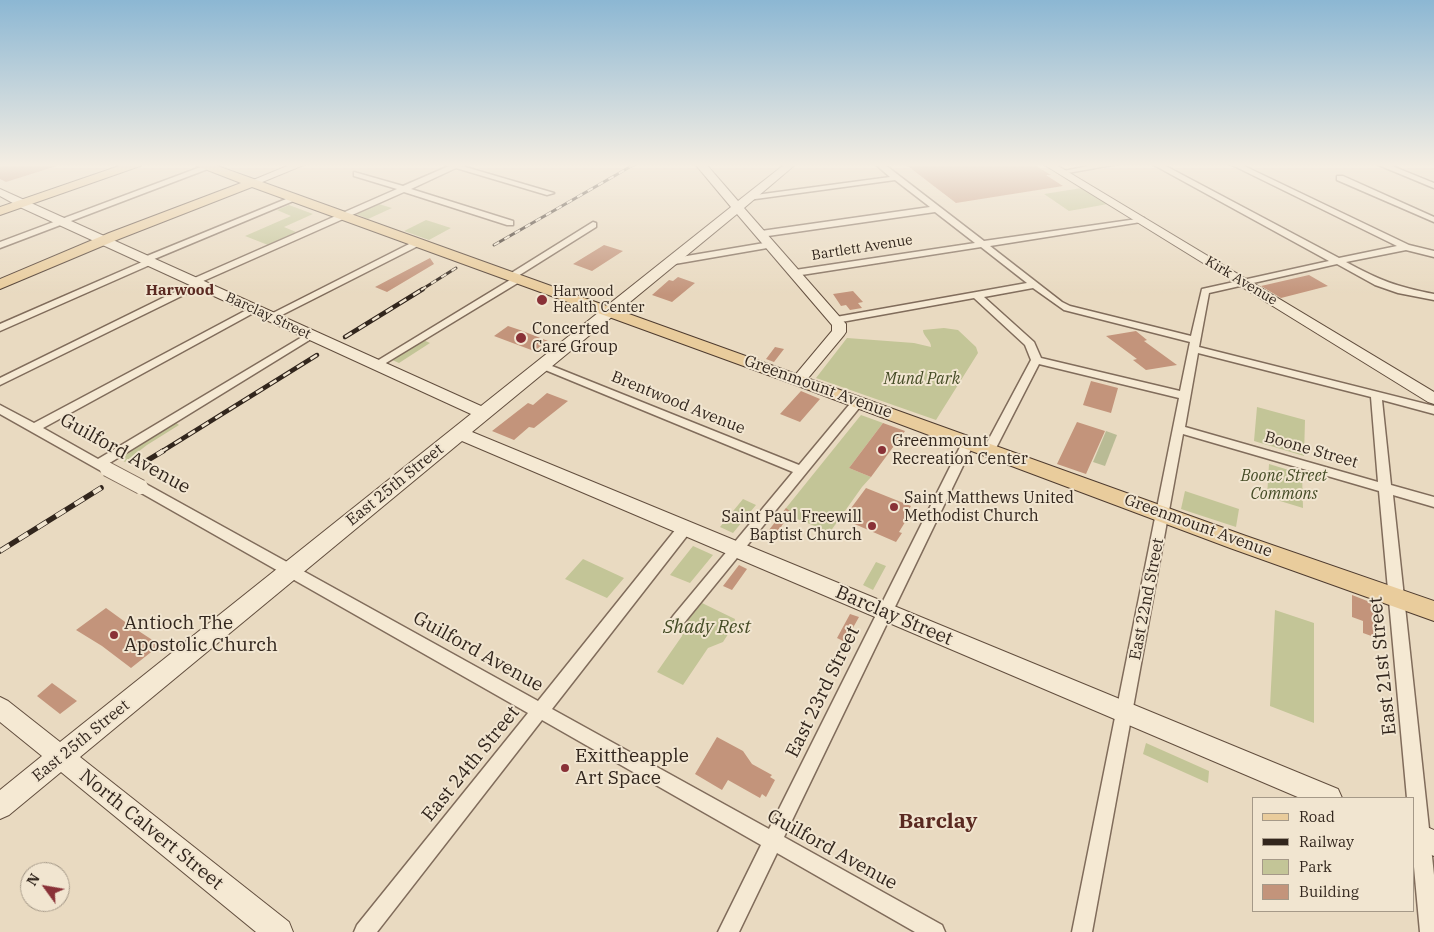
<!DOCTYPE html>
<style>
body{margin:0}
#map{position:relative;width:1434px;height:932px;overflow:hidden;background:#e9dac1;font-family:"IBM Plex Serif",serif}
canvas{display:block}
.legend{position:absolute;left:1252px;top:797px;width:162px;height:115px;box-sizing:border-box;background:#f1e5d0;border:1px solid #a59988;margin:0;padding:6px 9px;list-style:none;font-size:15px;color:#32261d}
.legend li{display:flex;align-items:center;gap:10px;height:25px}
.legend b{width:25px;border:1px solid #a59988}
.north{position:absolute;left:20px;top:862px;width:50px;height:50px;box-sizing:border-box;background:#f1e5d0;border:1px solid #a59988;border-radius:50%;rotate:302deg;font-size:14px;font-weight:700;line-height:20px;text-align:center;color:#32261d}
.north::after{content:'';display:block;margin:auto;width:18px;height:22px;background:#893137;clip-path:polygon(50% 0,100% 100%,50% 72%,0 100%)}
</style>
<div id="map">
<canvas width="1434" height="932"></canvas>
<ul class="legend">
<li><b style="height:6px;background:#e9cc9c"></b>Road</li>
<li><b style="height:6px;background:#32261d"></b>Railway</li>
<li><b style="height:14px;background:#c3c597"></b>Park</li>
<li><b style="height:14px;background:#c3947b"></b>Building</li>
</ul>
<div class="north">N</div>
</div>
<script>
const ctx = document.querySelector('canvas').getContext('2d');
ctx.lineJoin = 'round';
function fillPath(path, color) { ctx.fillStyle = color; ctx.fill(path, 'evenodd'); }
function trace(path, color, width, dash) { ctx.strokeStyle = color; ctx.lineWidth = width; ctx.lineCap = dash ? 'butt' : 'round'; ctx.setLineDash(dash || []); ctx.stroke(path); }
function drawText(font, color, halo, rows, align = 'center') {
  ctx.font = font + ' "IBM Plex Serif",serif'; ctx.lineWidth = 4; ctx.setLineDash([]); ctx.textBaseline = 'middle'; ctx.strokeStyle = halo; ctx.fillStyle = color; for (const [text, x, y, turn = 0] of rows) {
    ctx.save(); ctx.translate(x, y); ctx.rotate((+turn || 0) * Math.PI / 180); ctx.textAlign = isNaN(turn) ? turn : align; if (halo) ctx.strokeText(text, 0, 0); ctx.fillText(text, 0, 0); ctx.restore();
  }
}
fillPath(new Path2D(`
 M1082,188L1108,204L1069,211L1044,194Z
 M379,204L392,208L368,219L356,214Z
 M289,205L313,214L284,227L296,232L268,245L245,236L291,216L277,210Z
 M426,220L451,228L429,240L404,231Z
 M944,328L958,330L976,347L978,353L936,420L816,378L847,338L914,343L931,347C931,340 923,336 923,330Z
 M421,339L430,343L399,363L390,359Z
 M1257,407L1305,420L1304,456L1254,441Z
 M861,415L883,423L849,468L871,477L862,487L830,532L782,513Z
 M175,422L179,425L147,445L125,462L117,457Z
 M1269,464L1302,474L1303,508L1267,497Z
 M1185,491L1239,509L1236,527L1181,509Z
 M743,499L756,505L733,533L720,527Z
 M693,546L713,555L690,583L670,575Z
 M583,559L624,578L607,598L565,579Z
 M876,562L886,566L873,590L863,585Z
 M702,603L735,619L734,625L723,642L708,648L683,685L657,672L682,636L685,623Z
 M1275,610L1314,623V723L1270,706Z
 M1146,743L1209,771L1208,783L1143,754Z`), '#c3c597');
fillPath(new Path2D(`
 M1106,431L1117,435L1105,466L1093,462Z`), '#b9bb95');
fillPath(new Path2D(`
 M0,164H57V166L6,182L0,179Z
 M905,164H1033L1051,175H1046L1063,186L956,203Z
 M604,245L623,251L592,271L573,264Z
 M430,258L434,264L387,292L375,287Z
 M1309,275L1328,286L1281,298L1261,286Z
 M678,277L695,283L672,302L652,295L669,280L673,281Z
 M853,291L863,302L858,303L862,308L850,310L846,305L841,306L833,294Z
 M508,326L520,330L548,341L534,351L494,336Z
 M1136,331L1147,340L1144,341L1177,365L1146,370L1133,360L1137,359L1106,336Z
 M775,347L784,349L774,362L766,359Z
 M1091,381L1118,388L1111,413L1083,405Z
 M801,391L820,399L800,422L780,414Z
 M547,393L568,401L534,428L529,427L514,440L492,431L528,403L533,405Z
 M1077,422L1105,431L1086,474L1057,464Z
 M883,423L905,431L871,477L849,468Z
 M866,488L911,506L904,518L907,519L899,532L902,533L896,542L843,519Z
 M786,508L791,512L771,542L762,539Z
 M739,565L747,569L732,590L723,586Z
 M1352,595L1375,604L1377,638L1363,633V621L1352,617Z
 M106,608L128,624L160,645L131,668L102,646L76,630Z
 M850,614L859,617L845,642L837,638Z
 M52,683L77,701L60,714L37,696Z
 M717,737L743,751L752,764L772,775L770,777L775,780L766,797L762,794L760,798L728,780L722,790L695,774Z`), '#c3947b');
const street = new Path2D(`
 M449,164H464L462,166L554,193L547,195L456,168L411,189L513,221V225H507L404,192L201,282L204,284L202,286L0,385V378L191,284L188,282L190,280L397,189L354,176V172L403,186L449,166Z
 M875,164H884L984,241L1144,218V222H1141L990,246L1062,302L1070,306L1191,336L1202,289L1329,261L1152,164H1162L1339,258L1397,246L1230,164H1240L1409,245L1434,251V257L1406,250L1346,262C1379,280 1397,287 1434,294V300L1398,293L1375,285L1337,264L1209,293L1199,347L1434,406V414L1382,400L1391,485L1434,497V507L1393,495L1434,875V932H1420L1413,856V798H1407L1379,491L1183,434L1092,932H1072L1179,398L1039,364L995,450L989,454L985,453L983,450L1031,360L1025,345L974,298L836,323L831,320L836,317L1027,283L981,247L795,276L790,273L795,270L975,243L935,212L761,237L757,234L761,231L930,207L895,180L748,200L744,198L748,196L890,177ZM1033,288L1064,310L1190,342L1180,391L1041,358L1034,342L984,297ZM1198,353L1371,397L1378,482L1185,427Z
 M1099,164H1118L1062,174L1058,172Z
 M1376,164H1387L1434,183V188Z
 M206,165L213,167L0,248V242Z
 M1337,176H1343L1434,217V222L1337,180Z
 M291,197L298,199L152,260V264L0,331V324L142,262V258Z
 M593,222L596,223V227L518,276L523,279L521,281L381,366H373L372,364L510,280L506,277L508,275Z
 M417,240L421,243L420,245L274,319L270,320L265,317Z
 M770,242L774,245L773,247L669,265L664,262L669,259Z
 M254,306L259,309L257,311L43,428L98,459L307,334H315L316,336L108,464L111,468L109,471H101L0,414V405L34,423Z
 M542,362L799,465L854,399H862L864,402L684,623L679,625L674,623L671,619L674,615L793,472L538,367L537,365L538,363Z
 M968,439L974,443L784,837L942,925L945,932H915L777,853L739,932H718L761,845L542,720L377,932H354L357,925L528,713L136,490L135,487L136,484H146L538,701L680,524H690L692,528L690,532L552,709L769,829L962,443Z`);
const secondary = new Path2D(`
 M292,164H306L255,185H247L246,183Z
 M695,164H706L738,201L785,164H796L744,208L846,324V332L844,335L804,383H794L791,380L832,331V325L737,214L472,432L1338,789L1342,798H1300L462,441L80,757L289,922L293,932H256L61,772L9,815L0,819V790L42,756L0,722V697L8,701L60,742L471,414L22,208L0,196V189L481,406L731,207Z
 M1043,164H1055L1434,392V404L1428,402Z
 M1413,821L1434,830V856L1413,847Z`);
const primary = new Path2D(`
 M125,164H142L140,166L0,215V207Z
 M195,164H212L1246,536L1434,601V621L1230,548L793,384L252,187L119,239L0,289V279L109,233L241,183L197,166Z`);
trace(street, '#806c5b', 3);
trace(secondary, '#624e3e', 2);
trace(primary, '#4e3b2f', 2);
fillPath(street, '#f5e9d3');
fillPath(secondary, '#f5e9d3');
fillPath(primary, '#e9cc9c');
const railFar2 = new Path2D(`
 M494,245L635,164
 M421,290L456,268`);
const railFar1 = new Path2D(`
 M345,337L423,289
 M161,452L317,355`);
const rail = new Path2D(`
 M138,466L163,451
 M0,551L101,488`);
trace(railFar2, '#32261d', 3);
trace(railFar1, '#32261d', 4.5);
trace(rail, '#32261d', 5.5);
trace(railFar2, '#f1e5d0', 2, [6]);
trace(railFar1, '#f1e5d0', 2.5, [8]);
trace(rail, '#f1e5d0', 4, [11]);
const streetBridge = new Path2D(`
 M107,469L141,487`);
trace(streetBridge, '#806c5b', 16, []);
trace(streetBridge, '#f5e9d3', 14);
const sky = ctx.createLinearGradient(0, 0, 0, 295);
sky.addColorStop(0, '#8cb7d3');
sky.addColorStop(0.56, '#f5eee3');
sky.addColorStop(1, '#f5eee300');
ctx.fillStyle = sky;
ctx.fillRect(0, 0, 1434, 295);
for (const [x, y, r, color] of [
 [542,300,6,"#893137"],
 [521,338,6,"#893137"],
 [882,450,5,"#893137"],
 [894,507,5,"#893137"],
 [872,526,5,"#893137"],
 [114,635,5,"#893137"],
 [565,768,5,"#893137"]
]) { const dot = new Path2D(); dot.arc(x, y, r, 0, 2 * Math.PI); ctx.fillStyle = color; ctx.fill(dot); trace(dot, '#f1e5d0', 2); }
drawText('14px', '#32261d', '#f1e5d0', [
 ["Bartlett Avenue",862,248,-9],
 ["Kirk Avenue",1241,281,31],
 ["Barclay Street",268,316,25]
]);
drawText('14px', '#32261d', '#f1e5d0', [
 ["Harwood",553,292],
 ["Health Center",553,308]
], 'left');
drawText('bold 15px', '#5a2921', '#f1e5d0', [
 ["Harwood",180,291]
]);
drawText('16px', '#32261d', '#f1e5d0', [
 ["Concerted",532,329],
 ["Care Group",532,347],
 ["Greenmount",892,441],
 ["Recreation Center",892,459],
 ["Saint Matthews United",904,498],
 ["Methodist Church",904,516],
 ["Saint Paul Freewill",862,517,"right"],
 ["Baptist Church",862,535,"right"]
], 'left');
drawText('italic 16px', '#454c26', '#f1e5d0', [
 ["Mund Park",922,379],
 ["Boone Street",1284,476],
 ["Commons",1284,494]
]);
drawText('16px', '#32261d', '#f1e5d0', [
 ["Greenmount Avenue",818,387,20],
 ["Brentwood Avenue",678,403,22],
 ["Boone Street",1311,450,16],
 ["East 25th Street",395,485,-39],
 ["Greenmount Avenue",1198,526,20],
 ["East 22nd Street",1147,599,-79],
 ["East 25th Street",81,741,-39]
]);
drawText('19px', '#32261d', '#f1e5d0', [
 ["Guilford Avenue",125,454,29],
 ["Barclay Street",894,616,23],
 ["Guilford Avenue",478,652,29],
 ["East 21st Street",1383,666,-96],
 ["East 23rd Street",823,692,-64],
 ["East 24th Street",471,764,-51],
 ["North Calvert Street",151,830,39],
 ["Guilford Avenue",832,850,29]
]);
drawText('19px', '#32261d', '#f1e5d0', [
 ["Antioch The",124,624],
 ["Apostolic Church",124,646],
 ["Exittheapple",575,757],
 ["Art Space",575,779]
], 'left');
drawText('italic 19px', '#454c26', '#f1e5d0', [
 ["Shady Rest",707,628]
]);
drawText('bold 21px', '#5a2921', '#f1e5d0', [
 ["Barclay",938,822]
]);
</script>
